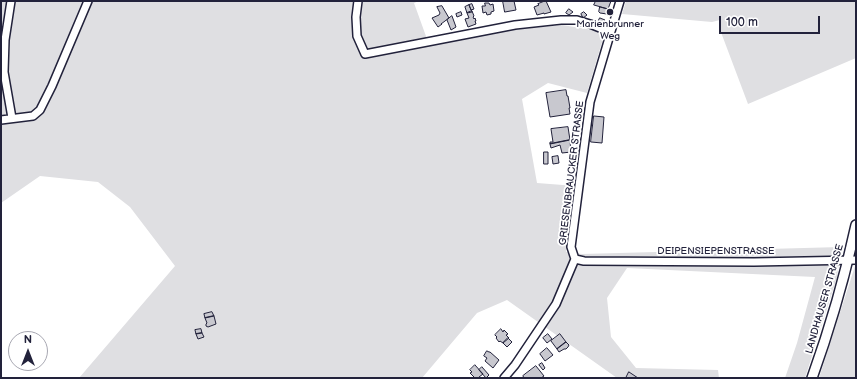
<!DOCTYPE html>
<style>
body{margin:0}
#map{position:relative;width:857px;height:379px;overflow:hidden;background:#fff;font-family:"Balsamiq Sans",sans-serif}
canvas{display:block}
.frame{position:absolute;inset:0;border:2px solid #22223b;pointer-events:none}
.north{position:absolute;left:8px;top:331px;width:40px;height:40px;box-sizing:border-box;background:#fff;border:1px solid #a7a7b1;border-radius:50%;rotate:0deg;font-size:11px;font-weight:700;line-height:16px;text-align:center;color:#22223b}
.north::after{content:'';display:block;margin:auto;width:14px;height:18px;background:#22223b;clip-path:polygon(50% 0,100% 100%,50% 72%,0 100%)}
.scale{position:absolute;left:719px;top:16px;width:101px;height:18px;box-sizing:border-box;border:2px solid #22223b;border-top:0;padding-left:5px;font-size:12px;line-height:14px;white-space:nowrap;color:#22223b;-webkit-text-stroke:3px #fff;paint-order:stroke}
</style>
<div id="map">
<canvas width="857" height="379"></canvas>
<div class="frame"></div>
<div class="north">N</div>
<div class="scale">100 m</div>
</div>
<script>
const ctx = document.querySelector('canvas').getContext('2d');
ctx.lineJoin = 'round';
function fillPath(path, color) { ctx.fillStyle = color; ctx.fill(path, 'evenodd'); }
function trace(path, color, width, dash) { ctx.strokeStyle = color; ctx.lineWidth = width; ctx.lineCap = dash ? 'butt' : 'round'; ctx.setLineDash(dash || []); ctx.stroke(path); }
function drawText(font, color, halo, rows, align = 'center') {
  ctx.font = font + ' "Balsamiq Sans",sans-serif'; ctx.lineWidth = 3.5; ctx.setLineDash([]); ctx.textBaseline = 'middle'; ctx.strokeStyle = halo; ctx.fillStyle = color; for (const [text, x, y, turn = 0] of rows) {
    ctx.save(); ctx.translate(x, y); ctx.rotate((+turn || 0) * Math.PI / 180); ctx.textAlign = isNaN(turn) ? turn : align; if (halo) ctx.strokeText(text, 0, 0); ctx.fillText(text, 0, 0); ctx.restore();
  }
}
fillPath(new Path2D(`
 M1,1H419L414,3L427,39L397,46L399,52L511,30L562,25L605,32L587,93L548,83L522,99L537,183L576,186L566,252L582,254L841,247L837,277L805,378H785L797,343L815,277L627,268L607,298L611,337L636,368L718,370L719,378H617L507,300L477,313L422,378H79L175,266L130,207L98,182L40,176L1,203Z
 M626,1H856V58L748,104L719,27L720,20L712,22L622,14Z
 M855,266H856V378H819Z`), '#dfdfe2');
const building = new Path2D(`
 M503,1H514L516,10L505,12Z
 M546,1L551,12L544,14V13L537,15L534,7L539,5L538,4Z
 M596,1H611L608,9L594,5Z
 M485,3H489L490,5L493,4L494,11L491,12V14L487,15L486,12L483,13L482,6H485Z
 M472,4L474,9L471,10L469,5Z
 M469,5L472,12L467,13L465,7Z
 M442,6L449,18L441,24H442L438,27L432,18L439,15L440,13L437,7Z
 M600,7L608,9L607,14L600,13L599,12Z
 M569,9L573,12L569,15L566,13Z
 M472,11L474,16L473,17L474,19L475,18L476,21H475L476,24L468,27L465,19L469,18L467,13Z
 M461,12L462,15L457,17L456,14Z
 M584,12L587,15L583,18L581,14Z
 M452,16L456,27L451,30L447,20Z
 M600,18L605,20L603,23L598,22Z
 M566,90L567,96H568L570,108H569L570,114L550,117L546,93Z
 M594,116L604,117L602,143L591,142Z
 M568,127L570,140L550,144V142H553L551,129Z
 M570,140L571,152L562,153L560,145L551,148L550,144Z
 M544,152H548V164H544Z
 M558,156L559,163L553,164L552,157Z
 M212,312L214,316L205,318L204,314Z
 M214,316L216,324L208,327L206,326V324L207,323L205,318Z
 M201,329L202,333L196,334L195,330Z
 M501,329L503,332L504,330L508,334L506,335L509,338L503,343L500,341L499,342L496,338L497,337L495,335Z
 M202,333L204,337L198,339L196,334Z
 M548,334L552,339L547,343L543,338Z
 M560,334L566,342L557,349L551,341Z
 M508,338L512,342L507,347L503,343Z
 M566,342L569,345L568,347L566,349H564L559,352L557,349Z
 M547,348L553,355L545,361L540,354Z
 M487,351L489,352H490L499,360L493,368L485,361L487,358L484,356Z
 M542,363L545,368L543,370L539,365Z
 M475,365L483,374L479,377V378H475L470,373L472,372L470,370Z
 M536,366L544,376L541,378H524L523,376Z
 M482,367L489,375L486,378L479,370Z
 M629,372L638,378H626Z`);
fillPath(building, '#c8c8cf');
trace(building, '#22223b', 1);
const minor = new Path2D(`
 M11,1L5,40L4,72L12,118
 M358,1L356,17L357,36L365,54L515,25L561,20H577L590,24L610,32
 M1,120L33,116L40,110L52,86L88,1
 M575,259L584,261L754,262L856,260
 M504,378L515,365L556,304L575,259L571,247L590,102L620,1`);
const major = new Path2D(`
 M812,378C830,328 845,276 856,225`);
trace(minor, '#22223b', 10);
trace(major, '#22223b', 12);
trace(minor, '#fff', 7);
trace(major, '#fff', 9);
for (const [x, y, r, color] of [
 [610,12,4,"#22223b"]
]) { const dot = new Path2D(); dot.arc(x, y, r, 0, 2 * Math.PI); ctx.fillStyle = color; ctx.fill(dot); trace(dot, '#fff', 1.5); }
drawText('10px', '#22223b', '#fff', [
 ["Marienbrunner",610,24],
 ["Weg",610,36]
]);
drawText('10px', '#22223b', '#fff', [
 ["GRIESENBRAUCKER STRASSE",572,173,-83],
 ["DEIPENSIEPENSTRASSE",716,251],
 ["LANDHAUSER STRASSE",825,299,-74]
]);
</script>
